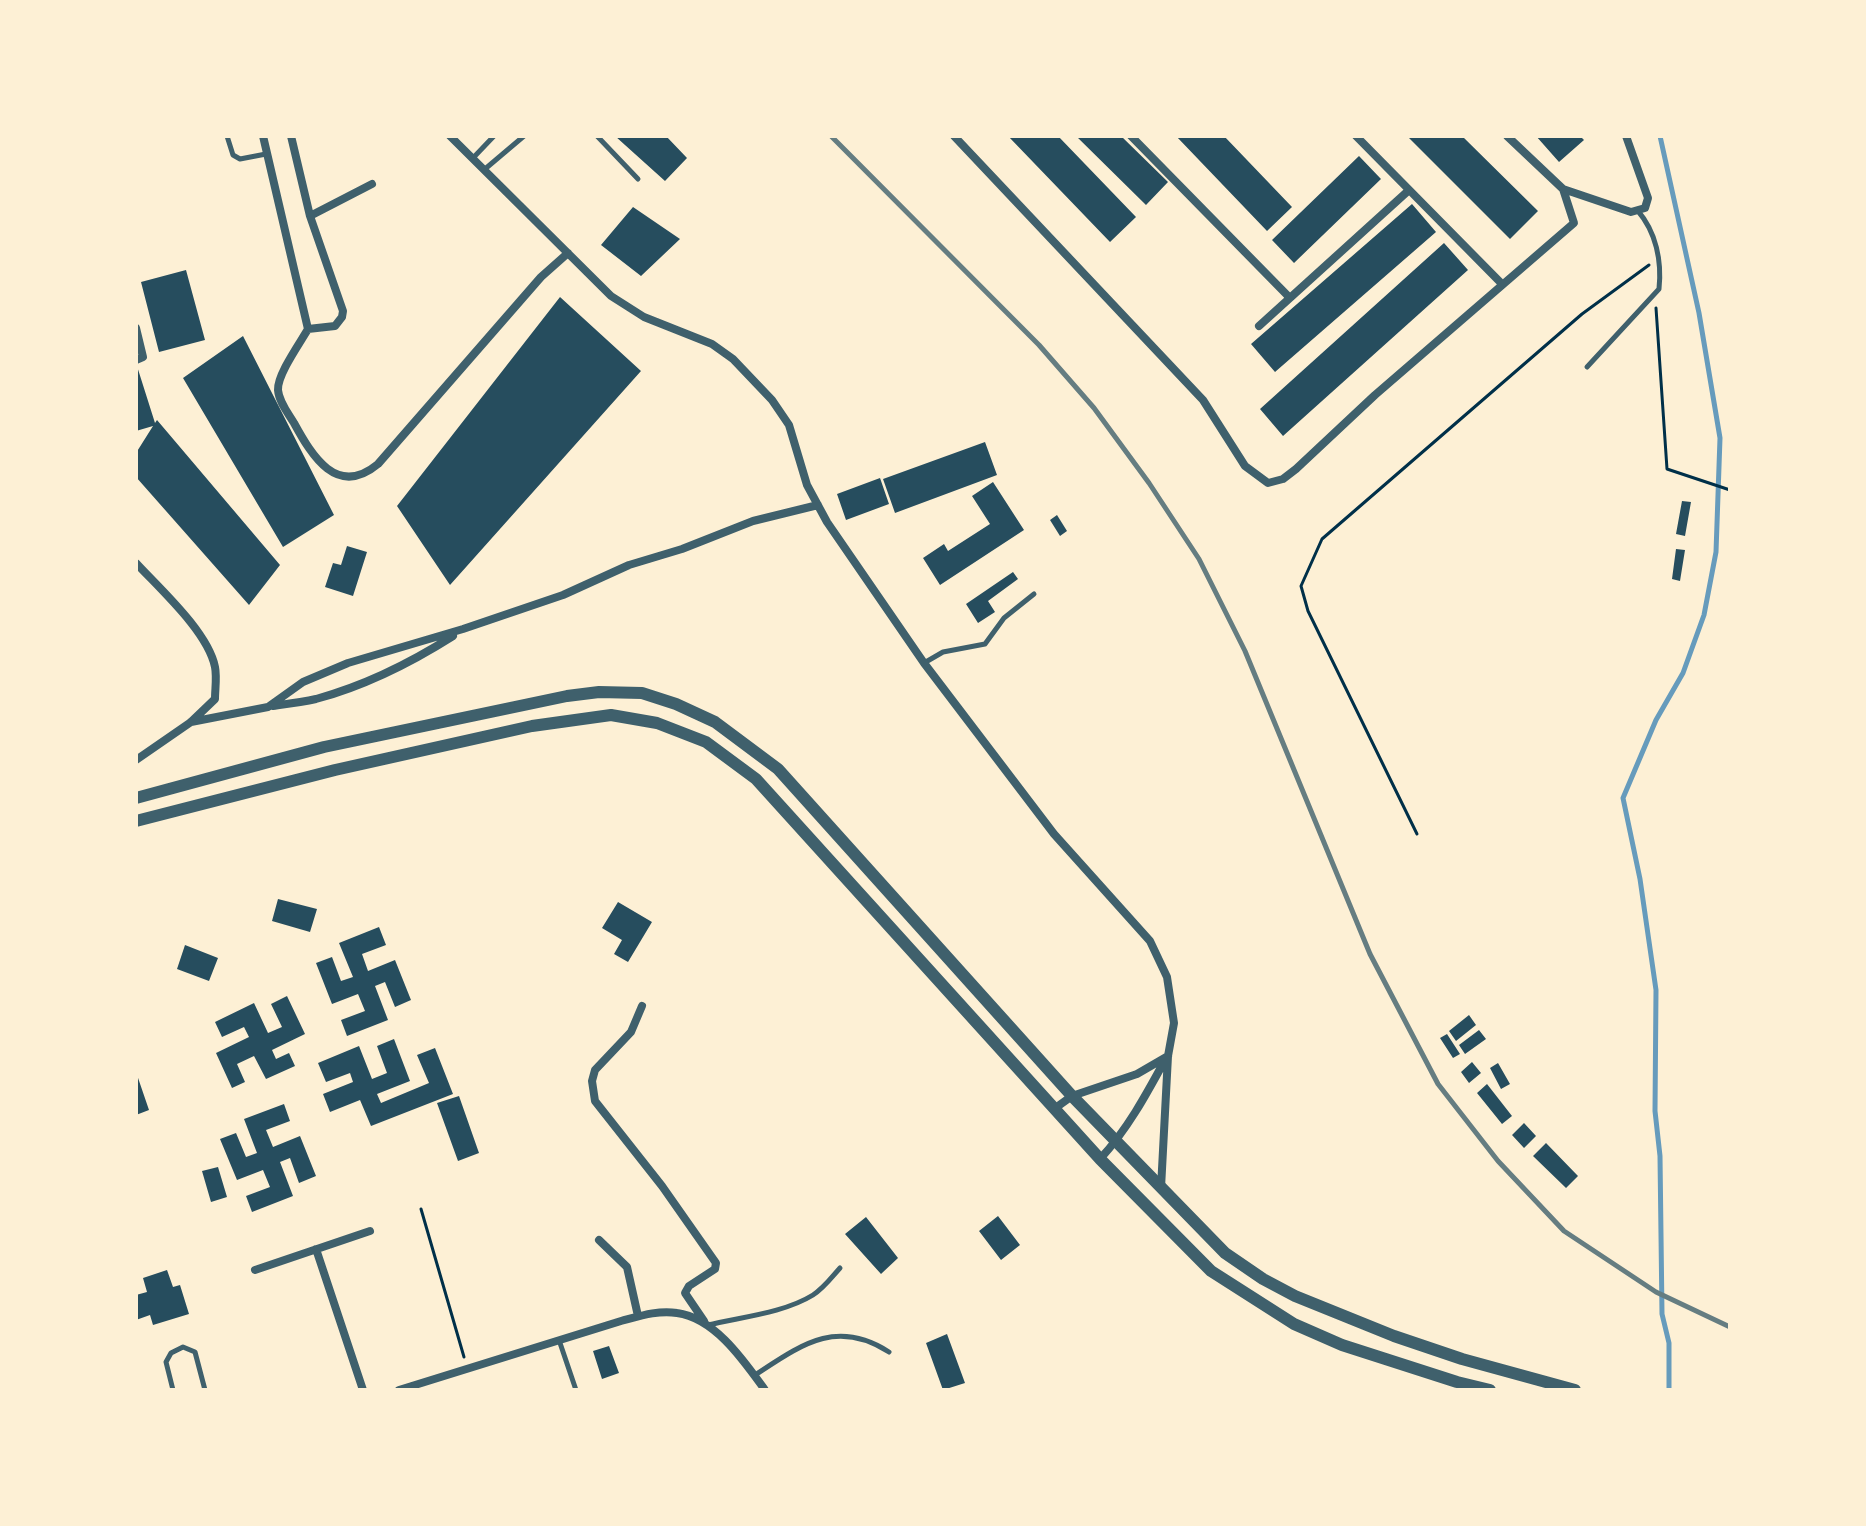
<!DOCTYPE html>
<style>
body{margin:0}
#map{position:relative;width:1866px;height:1526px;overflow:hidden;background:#fdf0d5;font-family:"Playfair Display",serif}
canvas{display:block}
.frame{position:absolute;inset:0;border:138px solid #fdf0d5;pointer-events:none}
</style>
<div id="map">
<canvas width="1866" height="1526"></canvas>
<div class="frame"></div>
</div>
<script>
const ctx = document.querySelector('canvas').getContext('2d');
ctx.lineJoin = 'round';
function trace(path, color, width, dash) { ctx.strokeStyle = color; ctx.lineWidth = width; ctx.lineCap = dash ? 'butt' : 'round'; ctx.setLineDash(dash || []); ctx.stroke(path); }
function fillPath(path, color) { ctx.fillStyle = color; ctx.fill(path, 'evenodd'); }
trace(new Path2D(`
 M1660,136L1699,313L1720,438L1716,552L1704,615L1683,673L1656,720L1623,798L1640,879L1656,990L1655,1111L1660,1156L1662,1314L1669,1343V1390`), '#669bbc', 5);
fillPath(new Path2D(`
 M615,136H666L687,158L665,181Z
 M1008,136H1058L1136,217L1110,242Z
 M1076,136H1121L1168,182L1146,205Z
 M1176,136H1224L1292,207L1267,231Z
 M1407,136H1462L1538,211L1510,239Z
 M1536,136H1580L1584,140L1559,162Z
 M1359,156L1381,179L1294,263L1272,240Z
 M1412,204L1436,232L1275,372L1251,344Z
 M633,207L680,239L641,276L601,245Z
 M1444,243L1468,270L1283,436L1260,409Z
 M186,270L205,340L159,352L141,282Z
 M560,297L641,371L450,585L397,506Z
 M243,336L334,515L283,547L183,378Z
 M136,363L155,423L157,420L280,565L249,605L136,477V453L153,426L136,431Z
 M985,442L997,475L895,513L883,479Z
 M880,478L889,504L846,520L837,494Z
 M993,482L1024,530L940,585L923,558L944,544L948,551L990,524L972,496Z
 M1682,501L1691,502L1685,536L1676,534Z
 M1057,515L1067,531L1060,536L1050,520Z
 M347,546L367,552L353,596L325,587L333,563L341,565Z
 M1676,549L1685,550L1680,581L1672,579Z
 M1013,572L1018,579L988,601L995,612L978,623L966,604Z
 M278,899L317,909L310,932L272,921Z
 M618,902L652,922L628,962L614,954L622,940L602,928Z
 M379,927L386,945L362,954L368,971L395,960L411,1000L395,1007L385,982L375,986L388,1020L347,1036L341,1020L365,1011L358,994L332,1004L316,963L332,957L341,981L353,977L339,943Z
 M185,945L218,958L209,981L177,969Z
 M287,996L305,1034L272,1050L276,1059L289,1053L295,1066L266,1079L254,1056L237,1064L245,1082L232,1088L216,1053L249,1037L244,1027L222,1037L215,1022L254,1003L268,1033L282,1027L271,1004Z
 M1469,1015L1476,1025L1456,1041L1449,1031Z
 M1479,1030L1486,1039L1465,1054L1459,1045Z
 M1447,1034L1460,1054L1453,1058L1440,1038Z
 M394,1039L410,1081L377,1094L381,1103L429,1083L417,1055L435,1048L453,1094L371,1126L360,1100L330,1112L323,1094L353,1082L350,1073L326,1082L318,1063L359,1046L372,1079L387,1073L377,1046Z
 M1472,1062L1481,1073L1469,1083L1461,1072Z
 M1498,1063L1510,1084L1501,1089L1490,1068Z
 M136,1072L149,1110L136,1115Z
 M1487,1084L1512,1116L1502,1124L1477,1093Z
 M459,1096L479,1153L458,1161L437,1103Z
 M284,1104L290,1121L266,1130L273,1147L300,1136L316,1176L299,1183L290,1158L280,1162L293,1196L252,1212L246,1196L270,1187L263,1170L237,1180L220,1139L236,1133L246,1157L257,1153L244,1119Z
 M1524,1123L1536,1136L1524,1148L1512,1135Z
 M1546,1143L1578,1176L1566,1188L1533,1156Z
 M218,1167L227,1197L211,1202L202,1171Z
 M998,1216L1020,1245L1001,1260L979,1231Z
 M866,1217L898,1258L881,1274L845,1234Z
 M167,1270L173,1287L180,1285L189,1314L153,1325L150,1315L136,1320V1295L147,1292L143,1278Z
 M947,1334L965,1383L943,1390L926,1343Z
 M609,1346L619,1373L602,1379L593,1351Z`), '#264d5e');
trace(new Path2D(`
 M1656,308L1667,469L1730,490
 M1417,834L1308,611L1301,586L1322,539L1582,314L1649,265
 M421,1209L464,1357`), '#003049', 3);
trace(new Path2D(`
 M227,136L233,155L240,159L266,154
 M597,136L638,179
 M473,158L494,136
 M485,169L524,136
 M1587,367L1659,289C1662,261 1656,232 1638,211
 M924,663L943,652L985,644L1004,618L1034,594
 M708,1325C741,1317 784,1313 813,1295C824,1288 831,1278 840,1268
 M559,1340L576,1390
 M755,1375C801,1345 836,1318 889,1352
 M173,1390L166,1362L171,1353L183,1347L195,1352L205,1390`), '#3f606c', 5);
trace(new Path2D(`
 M263,136L308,329
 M291,136L310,216L343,311L342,317L335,326L308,329
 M450,136L611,296L644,317L712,344L733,359L772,400L789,425L807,485L827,522L924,663L1054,834L1150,941L1167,977L1174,1023L1168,1056L1161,1188
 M954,136L1203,400L1245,466L1268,483L1283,479L1296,469L1375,395L1574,223L1563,189
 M1131,136L1290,298
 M1356,136L1502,284
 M1507,136L1563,189L1631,212L1645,208L1648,198L1626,136
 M310,216L372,184
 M1259,326L1408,191
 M136,328L143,357L136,360
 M308,329C300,343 277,375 278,390C279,402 288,413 294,423C312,456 337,498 378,464L541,277L568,253
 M136,563C160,589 208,632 215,667C217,677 215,689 215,699L191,722L136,760
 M273,706C287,704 302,702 316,699C364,686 412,662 453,636
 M191,722L268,707L303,682L348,663L463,629L563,595L629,565L682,549L753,521L818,505
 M642,1006L631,1032L595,1070L592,1081L595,1101L662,1186L716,1263L715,1269L689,1286L685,1293L704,1321
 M1054,1109L1072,1096L1137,1074L1168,1056
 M1100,1159C1127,1130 1146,1095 1165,1060
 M599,1240L627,1267L638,1316
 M316,1249L363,1390
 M255,1270L370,1231
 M399,1390L621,1321C640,1316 658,1310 677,1313C715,1318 744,1361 765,1390`), '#3f606c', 8);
trace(new Path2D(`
 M136,798L324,747L567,696L599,692L642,693L676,704L715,722L778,769L1072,1096L1225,1253L1263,1279L1295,1296L1394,1336L1462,1359L1575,1390
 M136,821L335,770L532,726L611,715L657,723L706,742L756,779L1100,1159L1211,1271L1294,1324L1342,1345L1457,1382L1490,1390`), '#3f606c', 12);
trace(new Path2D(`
 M831,136L1039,345L1094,408L1149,483L1199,559L1245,651L1370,954L1438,1084L1498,1161L1564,1231L1656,1292L1730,1327`), '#657d81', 5);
</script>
